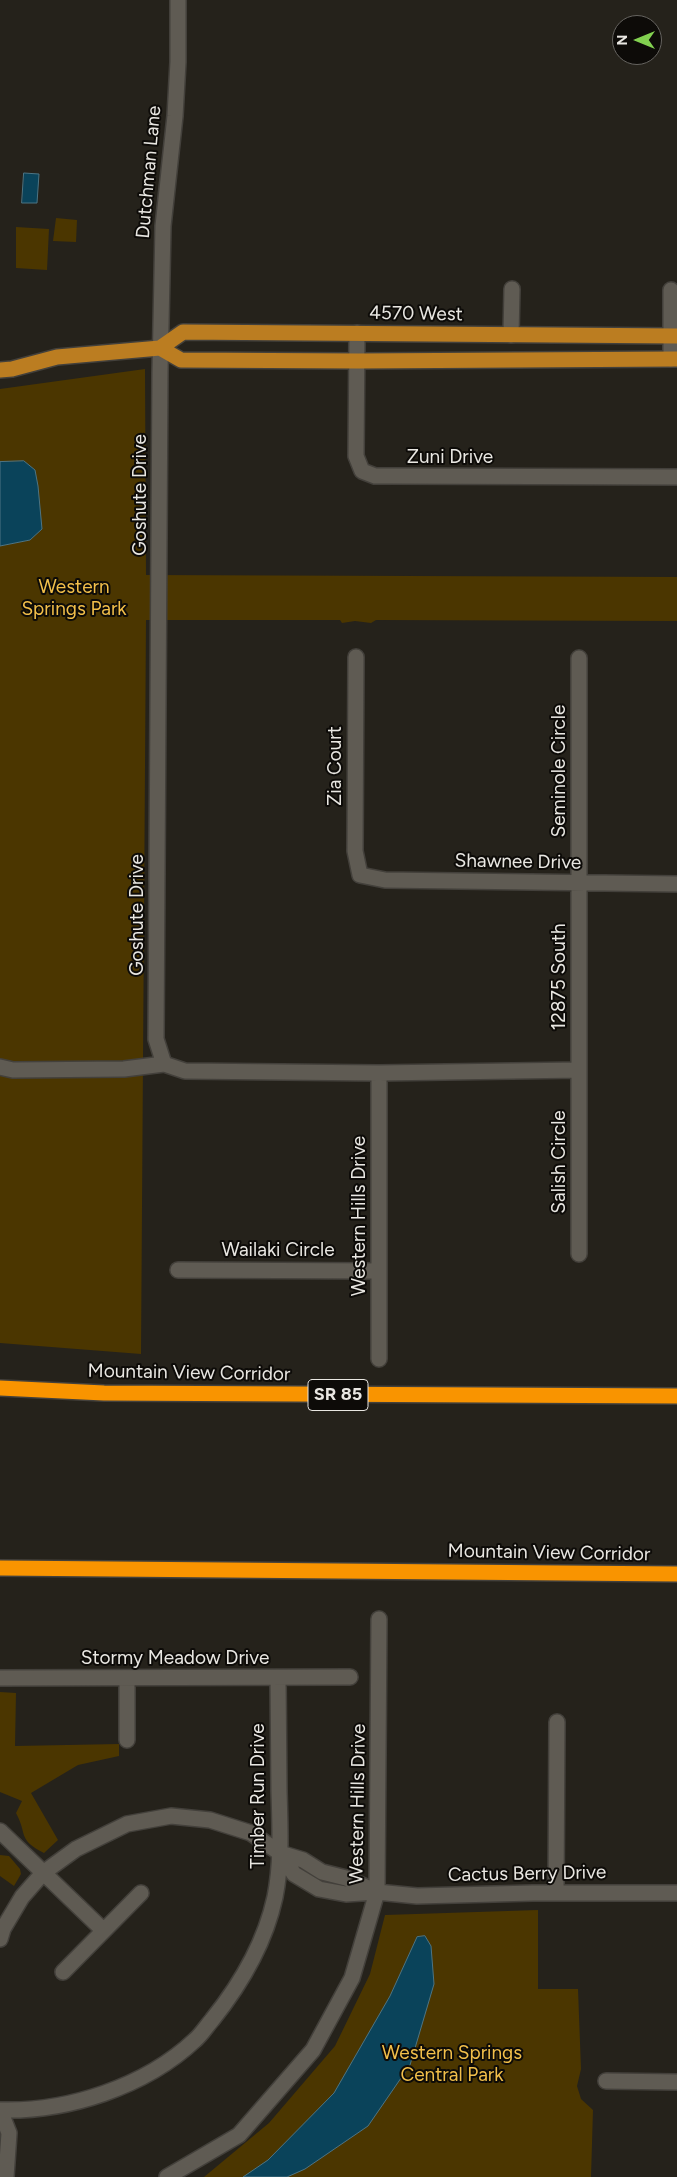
<!DOCTYPE html>
<style>
body{margin:0}
#map{position:relative;width:677px;height:2177px;overflow:hidden;background:#25221b;font-family:Figtree,sans-serif}
canvas{display:block}
.north{position:absolute;left:612px;top:15px;width:50px;height:50px;box-sizing:border-box;background:#0d0b08;border:1px solid #65635f;border-radius:50%;rotate:270deg;font-size:14px;font-weight:700;line-height:20px;text-align:center;color:#e9e7e2}
.north::after{content:'';display:block;margin:auto;width:18px;height:22px;background:#82d050;clip-path:polygon(50% 0,100% 100%,50% 72%,0 100%)}
</style>
<div id="map">
<canvas width="677" height="2177"></canvas>
<div class="north">N</div>
</div>
<script>
const ctx = document.querySelector('canvas').getContext('2d');
ctx.lineJoin = 'round';
function fillPath(path, color) { ctx.fillStyle = color; ctx.fill(path, 'evenodd'); }
function trace(path, color, width, dash) { ctx.strokeStyle = color; ctx.lineWidth = width; ctx.lineCap = dash ? 'butt' : 'round'; ctx.setLineDash(dash || []); ctx.stroke(path); }
function drawText(font, color, halo, rows, align = 'center') {
  ctx.font = font + ' Figtree,sans-serif'; ctx.lineWidth = 4; ctx.setLineDash([]); ctx.textBaseline = 'middle'; ctx.strokeStyle = halo; ctx.fillStyle = color; for (const [text, x, y, turn = 0] of rows) {
    ctx.save(); ctx.translate(x, y); ctx.rotate((+turn || 0) * Math.PI / 180); ctx.textAlign = isNaN(turn) ? turn : align; if (halo) ctx.strokeText(text, 0, 0); ctx.fillText(text, 0, 0); ctx.restore();
  }
}
fillPath(new Path2D(`
 M56,218L77,220L76,242L53,241Z
 M16,227L49,229L47,270L16,268Z
 M145,369L146,575L677,577V621L376,620L371,623L355,621L342,623L340,620H146L141,1354L0,1343V389Z
 M0,1692L16,1693L15,1746L119,1744V1756L78,1765L31,1793L58,1840L44,1853C17,1839 28,1835 16,1813L22,1801L0,1792Z
 M0,1855L9,1856L20,1869L21,1874L14,1886L0,1876Z
 M538,1910V1989H578L581,2069L577,2086L581,2099L593,2110L591,2177H204L269,2123L335,2046L370,1974L385,1915Z`), '#4b3600');
const water = new Path2D(`
 M24,173L39,174L37,203H22Z
 M24,461L35,470L38,486L42,529L30,540L0,546V462Z
 M425,1936L431,1946L434,1984L410,2065L368,2126L305,2169L287,2177H243L268,2160L334,2093L390,1996L417,1937Z`);
fillPath(water, '#0a435a');
trace(water, '#4d7483', 1);
const minor = new Path2D(`
 M671,290V359
 M357,333L356,456L362,471L375,476H390L677,477
 M511,335L512,289
 M356,657L355,851L360,875L385,880L677,884
 M579,658V1254
 M164,1064L156,1039L160,372L163,226L175,116L178,62V0
 M0,1067L13,1070L124,1069L164,1064L185,1071L379,1073L579,1070
 M379,1073V1359
 M178,1270L379,1271
 M0,1678L350,1677
 M127,1678V1740
 M0,1831L103,1930
 M280,1853L294,1874L319,1889L346,1894L377,1892L417,1896L533,1893H677
 M556,1893L557,1722
 M0,1939L3,1929L22,1897L43,1873L76,1849L127,1824L171,1816L210,1820L251,1833L280,1853L303,1860L322,1872L346,1878L377,1892
 M63,1972L141,1893
 M606,2081L677,2082
 M0,2110C67,2112 145,2087 195,2040C201,2035 206,2027 212,2020C241,1984 265,1943 275,1897C282,1862 280,1827 279,1791C279,1754 278,1716 278,1678
 M0,2110L9,2133L6,2177
 M167,2177L239,2135L313,2050L352,1978L377,1892L379,1619`);
const major = new Path2D(`
 M160,348L181,360L358,361L677,359
 M0,370L12,369L57,357L160,348L183,332L677,336`);
const highway = new Path2D(`
 M0,1388L104,1393L677,1396
 M0,1568L677,1574`);
trace(minor, '#43403b', 18);
trace(major, '#43403b', 18);
trace(highway, '#43403b', 18);
trace(minor, '#5f5b53', 15);
trace(major, '#bb7d21', 15);
trace(highway, '#f99400', 15);
for (const [x, y, w] of [
 [338,1395,60]
]) { const box = new Path2D(); box.roundRect(x - w / 2, y - 15.5, w, 31, 4); ctx.fillStyle = '#0d0b08'; ctx.fill(box); trace(box, '#e9e7e2', 1); }
drawText('bold 18px', '#e9e7e2', null, [
 ["SR 85",338,1395]
]);
drawText('19px', '#e9e7e2', '#0d0b08', [
 ["Dutchman Lane",149,172,-85],
 ["4570 West",416,314,1],
 ["Zuni Drive",450,457],
 ["Goshute Drive",140,495,-90],
 ["Zia Court",335,766,-90],
 ["Seminole Circle",559,771,-90],
 ["Shawnee Drive",518,862,1],
 ["Goshute Drive",137,915,-90],
 ["12875 South",559,977,-90],
 ["Salish Circle",559,1162,-90],
 ["Western Hills Drive",359,1216,-90],
 ["Wailaki Circle",278,1250],
 ["Mountain View Corridor",189,1373,1],
 ["Mountain View Corridor",549,1553,1],
 ["Stormy Meadow Drive",175,1658],
 ["Timber Run Drive",258,1796,-90],
 ["Western Hills Drive",358,1804,-89],
 ["Cactus Berry Drive",527,1874,-1]
]);
drawText('19px', '#f2bf4a', '#0d0b08', [
 ["Western",74,587],
 ["Springs Park",74,609],
 ["Western Springs",452,2053],
 ["Central Park",452,2075]
]);
</script>
